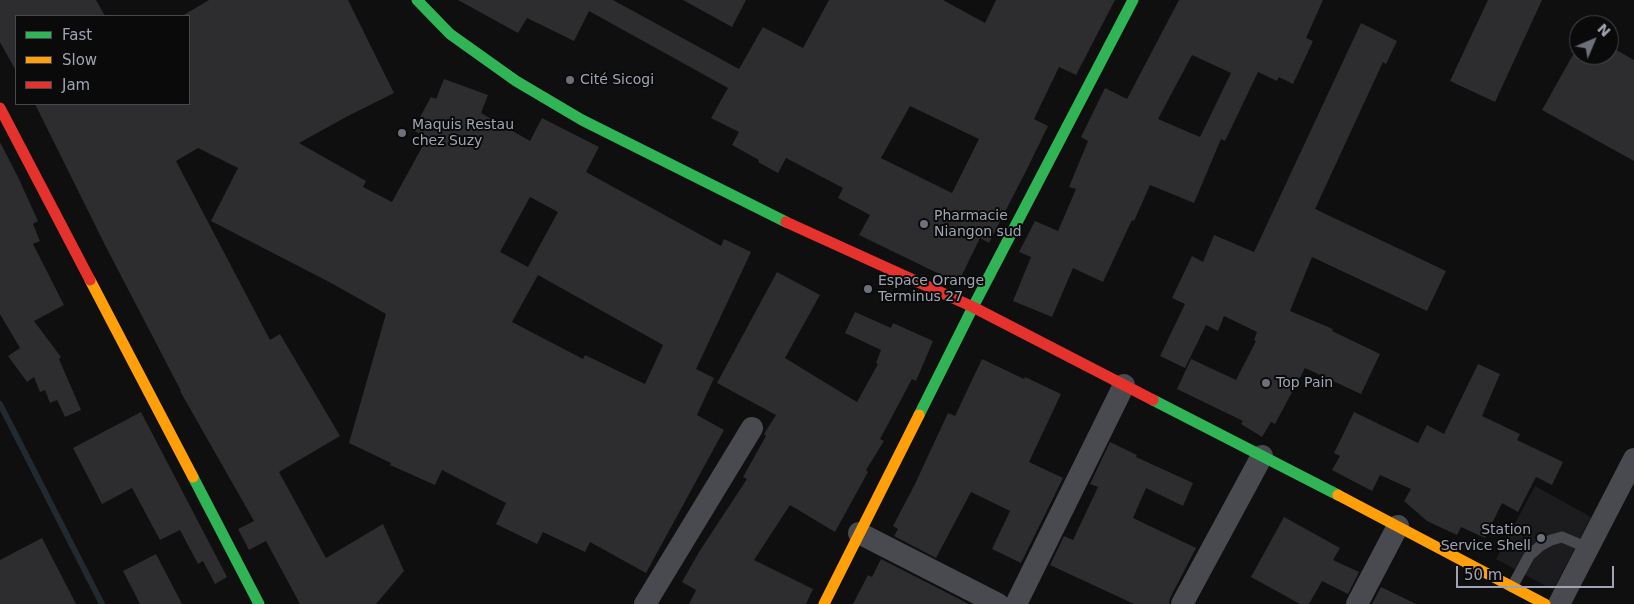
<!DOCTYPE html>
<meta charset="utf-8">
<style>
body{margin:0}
#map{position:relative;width:1634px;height:604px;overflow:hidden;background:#0f0f10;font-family:"DejaVu Sans",sans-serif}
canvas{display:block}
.legend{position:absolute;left:15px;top:15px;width:175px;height:90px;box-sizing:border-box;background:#0a0a0b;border:1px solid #45484e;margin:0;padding:6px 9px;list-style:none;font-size:15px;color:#9ea4b3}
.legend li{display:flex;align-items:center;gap:10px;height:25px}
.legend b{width:25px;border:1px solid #45484e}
.north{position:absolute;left:1569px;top:15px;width:50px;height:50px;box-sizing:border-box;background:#0a0a0b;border:1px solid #45484e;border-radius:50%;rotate:45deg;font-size:14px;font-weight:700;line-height:20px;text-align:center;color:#9ea4b3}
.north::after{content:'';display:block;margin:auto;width:18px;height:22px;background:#6c707a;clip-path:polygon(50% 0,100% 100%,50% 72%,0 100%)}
.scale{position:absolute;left:1456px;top:566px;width:158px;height:22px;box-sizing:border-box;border:2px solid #9ea4b3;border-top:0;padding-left:6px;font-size:15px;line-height:18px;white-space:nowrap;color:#9ea4b3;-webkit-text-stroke:4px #0a0a0b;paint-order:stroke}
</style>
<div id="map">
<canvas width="1634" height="604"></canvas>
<ul class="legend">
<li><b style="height:6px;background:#30b455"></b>Fast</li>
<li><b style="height:6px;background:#ff9f0a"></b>Slow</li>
<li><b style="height:6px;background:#e5322d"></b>Jam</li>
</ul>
<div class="north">N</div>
<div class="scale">50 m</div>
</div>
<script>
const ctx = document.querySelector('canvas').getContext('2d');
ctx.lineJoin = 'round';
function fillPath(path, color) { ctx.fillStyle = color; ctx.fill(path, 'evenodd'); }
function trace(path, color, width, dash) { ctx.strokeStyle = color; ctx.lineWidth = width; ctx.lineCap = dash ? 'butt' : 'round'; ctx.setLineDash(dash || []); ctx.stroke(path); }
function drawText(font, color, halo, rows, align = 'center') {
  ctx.font = font + ' "DejaVu Sans",sans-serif'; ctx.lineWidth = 4; ctx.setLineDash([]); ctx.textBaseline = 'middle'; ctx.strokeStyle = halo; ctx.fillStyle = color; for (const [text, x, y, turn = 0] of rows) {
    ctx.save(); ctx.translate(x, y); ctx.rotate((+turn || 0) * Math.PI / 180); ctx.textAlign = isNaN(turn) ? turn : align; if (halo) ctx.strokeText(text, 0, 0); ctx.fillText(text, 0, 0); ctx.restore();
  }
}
fillPath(new Path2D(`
 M1535,486L1591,517L1553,590L1496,559Z`), '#1c1c1e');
trace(new Path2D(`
 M0,404L102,604`), '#222a31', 6);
fillPath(new Path2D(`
 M0,0H96L105,16H16V71L0,42Z
 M209,0H348L394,93L348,116L299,143L366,181L363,187L392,202L427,138L413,130L431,97L436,99L444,79L488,95L481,113L530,141L542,118L599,147L586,172L721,246L724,239L751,252L696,369L714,378L697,415L724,430L646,573L590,542L585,552L543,532L537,544L496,524L506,503L442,470L435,485L390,465L391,463L349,443L386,314L333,284L211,221L238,168L198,148L176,161L270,340L280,334L340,436L279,472L326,558L383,524L404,571L376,604H300L266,541L249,550L238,529L254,521L180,391H181L105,245L35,104H189V16H182ZM530,197L558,212L528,267L500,252ZM538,275L663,345L645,384L585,355L583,359L512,322Z
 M458,0H613L739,69L763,27L803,48L829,0H943L985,23L996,0H1115L1076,75L1059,67L1034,119L1048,126L1028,167L989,243L980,238L958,283L859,235L870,215L838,198L843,188L786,158L778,173L758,162L759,160L732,145L739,132L711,118L728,88L589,11L574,41L527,18L518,33ZM910,106L979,139L952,193L881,158Z
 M683,0H746L732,27Z
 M1179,0H1323L1306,38L1313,41L1293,84L1279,77L1277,81L1258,72L1225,141L1221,139L1194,203L1150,185L1134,221L1132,220L1103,282L1073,268L1052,317L1013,301L1031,257L1019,252L1035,221L1058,231L1076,189L1069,187L1088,141L1081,137L1105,88L1127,99ZM1192,55L1231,73L1200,137L1158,119Z
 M1488,0H1542L1495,102L1450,81Z
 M1361,23L1397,41L1386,64L1383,62L1315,209L1446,271L1427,311L1312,257L1290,311L1333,329L1332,331L1380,354L1361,394L1305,368L1275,424L1271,422L1262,437L1241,424L1243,421L1177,389L1191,359L1236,380L1256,341L1254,340L1257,332L1224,316L1218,331L1206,325L1185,368L1160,356L1185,304L1172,298L1192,256L1203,262L1214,235L1254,252Z
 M1579,44V55H1609V46L1634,60V161L1542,110Z
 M0,142L18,177L38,221L33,224L40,241L33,244L64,305L34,321L61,357L59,359L81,410L65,417L57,400L50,403L45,390L40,392L34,377L27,382L8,356L20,348L0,314Z
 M777,272L820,295L785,358L857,402L878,364L876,363L881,350L845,333L855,312L891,328L893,323L933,341L916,381L912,379L880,439L884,441L866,470L868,472L835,532L790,505L754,560L813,589L806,604H689L696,590L682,582L699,552L747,479L743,477L766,436L764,434L776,415L717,383Z
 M982,359L1024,379L1025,377L1061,394L1029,462L1063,478L1021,563L992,549L1010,511L971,492L936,558L894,536L898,529L893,526L914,486L948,413L955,416Z
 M1478,364L1500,374L1482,416L1520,434L1517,440L1563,462L1552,485L1536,477L1518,512L1502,503L1485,538L1461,527L1457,535L1427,521L1404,501L1411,489L1380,475L1372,491L1332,470L1340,456L1334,453L1354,412L1418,443L1427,425L1444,434Z
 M141,412L227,577L215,584L203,561L198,564L180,530L160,540L132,488L102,504L73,448Z
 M1110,442L1137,455L1136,457L1193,483L1183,506L1146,488L1133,518L1196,548L1170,598L1169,604H1134L1050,565L1064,536L1073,540L1098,487L1090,484Z
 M1284,517L1340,548L1333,560L1359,572L1348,594L1322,581L1309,604H1300L1251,577Z
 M42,538L76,604H0V560Z
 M156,554L182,604H140L123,571Z
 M881,559L969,604H853L868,575L872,577Z
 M1381,587L1416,604H1372Z`), '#2d2d2f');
trace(new Path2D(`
 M1512,587L1529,556L1540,546L1551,540L1562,537L1588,548`), '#484a4f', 11);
trace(new Path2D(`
 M859,533L998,604
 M645,604L752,428
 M1016,604L1124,385
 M1182,604L1262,456
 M1357,604L1398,526
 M1559,604L1634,459`), '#484a4f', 22);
trace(new Path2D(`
 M417,0L450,34L516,81L582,120L786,222
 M1153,400L1338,495
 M919,415L973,307L1133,0
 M193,477L259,604`), '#30b455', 11);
trace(new Path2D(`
 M90,280L193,477
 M1338,495L1545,604
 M824,604L919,415`), '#ff9f0a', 11);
trace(new Path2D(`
 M0,108L90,280
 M786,222L973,307L1153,400`), '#e5322d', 11);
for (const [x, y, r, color] of [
 [570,80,5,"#6c707a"],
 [402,133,5,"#6c707a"],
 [924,224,5,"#6c707a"],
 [868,289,5,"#6c707a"],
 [1266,383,5,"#6c707a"],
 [1541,538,5,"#6c707a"]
]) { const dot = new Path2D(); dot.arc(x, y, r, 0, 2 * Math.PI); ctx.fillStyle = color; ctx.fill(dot); trace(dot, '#0a0a0b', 2); }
drawText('14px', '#9ea4b3', '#0a0a0b', [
 ["Cité Sicogi",580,80],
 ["Maquis Restau",412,125],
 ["chez Suzy",412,141],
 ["Pharmacie",934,216],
 ["Niangon sud",934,232],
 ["Espace Orange",878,281],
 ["Terminus 27",878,297],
 ["Top Pain",1276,383],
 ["Station",1531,530,"right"],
 ["Service Shell",1531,546,"right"]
], 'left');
</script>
